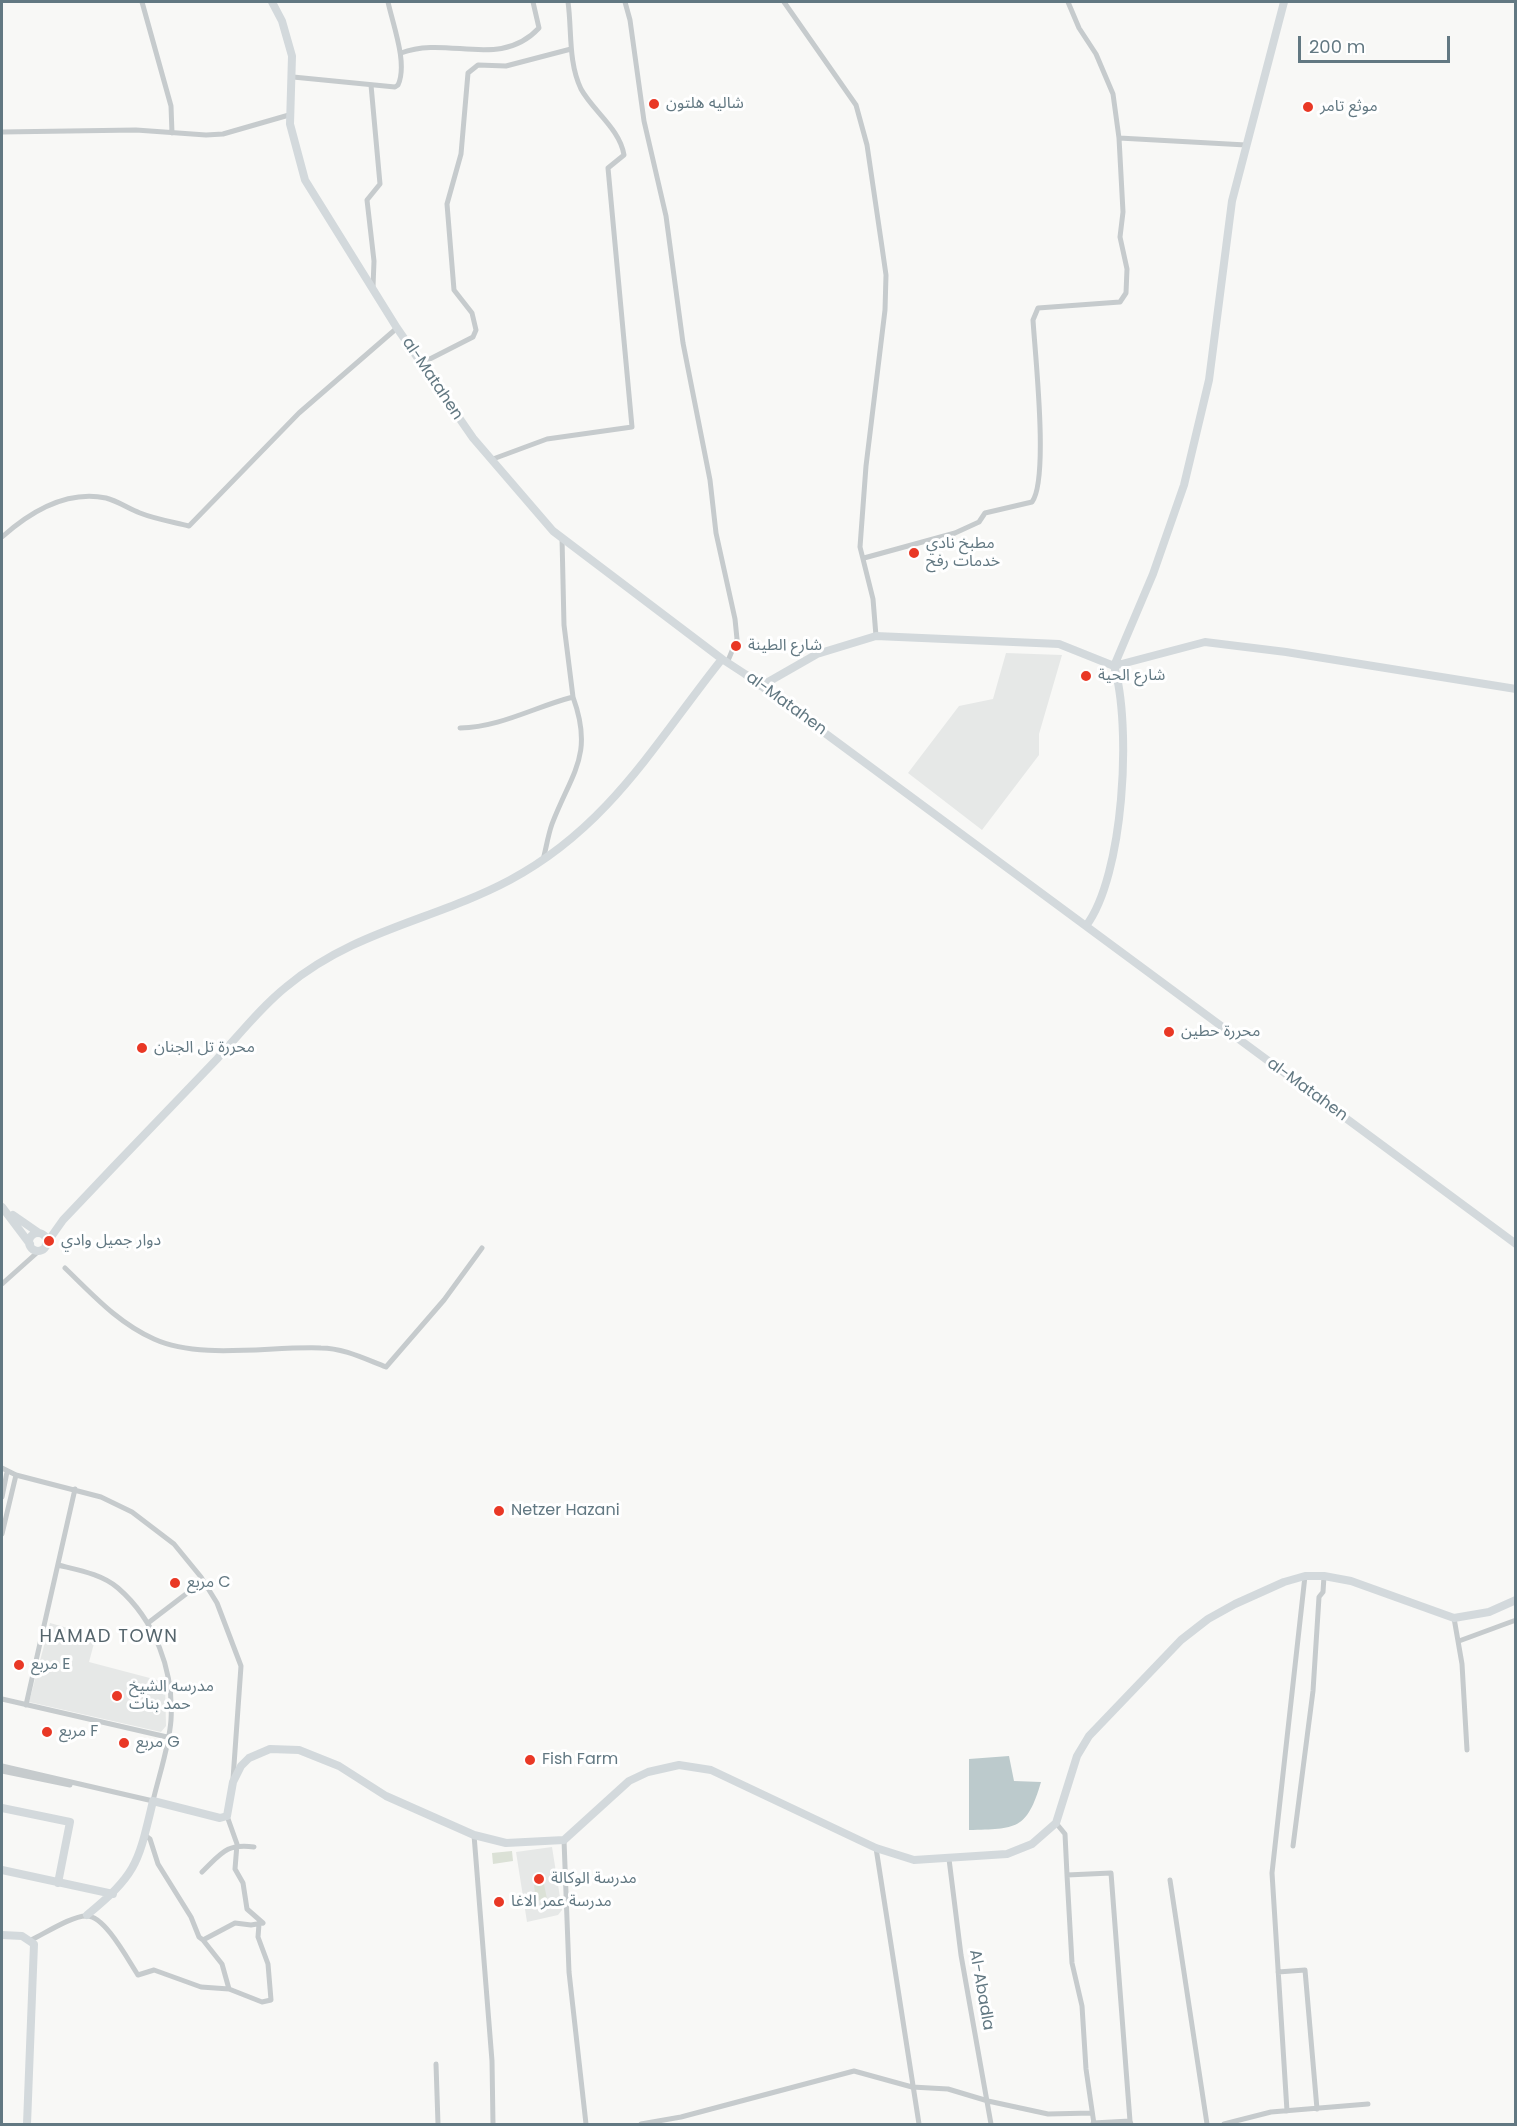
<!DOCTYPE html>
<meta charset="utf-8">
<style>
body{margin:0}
#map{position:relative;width:1517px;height:2126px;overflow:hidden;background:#f8f8f6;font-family:Poppins,sans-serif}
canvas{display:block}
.frame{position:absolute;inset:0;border:3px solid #627882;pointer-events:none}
.scale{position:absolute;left:1298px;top:36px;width:152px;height:27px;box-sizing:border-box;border:3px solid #627882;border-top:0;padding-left:8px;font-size:18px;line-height:21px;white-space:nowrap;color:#627882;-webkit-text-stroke:4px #fff;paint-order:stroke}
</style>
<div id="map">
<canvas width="1517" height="2126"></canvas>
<div class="frame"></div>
<div class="scale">200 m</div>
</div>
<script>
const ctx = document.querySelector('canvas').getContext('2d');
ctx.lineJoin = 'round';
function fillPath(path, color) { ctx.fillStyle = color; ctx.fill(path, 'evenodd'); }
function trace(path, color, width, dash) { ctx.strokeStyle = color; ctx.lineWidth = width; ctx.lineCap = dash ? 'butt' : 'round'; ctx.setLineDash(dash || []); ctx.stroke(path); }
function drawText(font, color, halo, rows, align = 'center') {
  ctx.font = font + ' Poppins,"Noto Sans Arabic",sans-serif'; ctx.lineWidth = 6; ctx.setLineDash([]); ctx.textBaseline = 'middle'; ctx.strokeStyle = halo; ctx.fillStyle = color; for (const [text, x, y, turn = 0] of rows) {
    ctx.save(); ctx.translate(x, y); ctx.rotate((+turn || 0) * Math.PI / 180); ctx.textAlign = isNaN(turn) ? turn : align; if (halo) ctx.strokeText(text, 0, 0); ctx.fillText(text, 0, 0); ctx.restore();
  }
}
fillPath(new Path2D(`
 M1006,653L1062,655L1039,734V755L982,830L908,773L959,706L993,699Z
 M50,1623L96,1636L89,1662L165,1682L166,1726L161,1732L29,1702Z
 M552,1847L562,1910L558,1915L527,1922L516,1852Z`), '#e6e8e7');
fillPath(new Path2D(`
 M512,1851L513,1861L493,1864L492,1853Z
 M544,1884L547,1899L536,1901L534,1885Z`), '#dbe1d6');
fillPath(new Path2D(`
 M1009,1756L1014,1781L1041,1782C1027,1830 1016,1829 969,1830V1759Z`), '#bccacc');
trace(new Path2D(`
 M142,2L171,106L172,133
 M625,2L630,20L644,121L666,216L683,343L710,480L716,533L735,619L737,639L727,663
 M784,2L856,105L867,145L882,247L886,275L885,310L866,466L860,547L873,599L876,636
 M401,53C448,35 500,70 539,28L533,2
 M293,77L395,87L398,85C408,64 393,25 388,2
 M371,85L380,184L367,200L374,261L373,287
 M2,132L136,130L206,135L223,134L289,115
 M1119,138L1246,145
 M422,363L473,337L476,330L472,313L454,290L447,204L461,154L468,73L478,65L506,66L571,49
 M493,459L547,439L632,427L608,168L624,155C620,129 593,111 581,89C568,62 572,30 568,2
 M2,537C30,512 67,490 106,498C118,501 129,509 140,513C155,519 173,522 189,526L299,413L397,328
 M864,558L955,533L979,522L985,513L1032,502C1049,479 1035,354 1033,320L1038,308L1120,302L1126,293L1127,269L1120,237L1123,212L1119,138L1113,94L1096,54L1079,28L1068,2
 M460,728C501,727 534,707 573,697L564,625L562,538
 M543,860C546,849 548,835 552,824C572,772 594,755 573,697
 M65,1268C93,1295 118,1323 154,1339C200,1360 269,1346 321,1348C343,1348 365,1359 386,1367L444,1300L482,1248
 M2,1284L40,1250
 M2,1468L16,1475L101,1497L132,1512L174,1544L201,1577L217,1603L241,1666L233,1779
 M2,1497L7,1472
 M2,1534L16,1475
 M58,1565C78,1570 102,1574 118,1588C155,1620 174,1671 171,1720C169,1747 159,1775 153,1801
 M1454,1618L1462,1664L1467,1750
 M148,1623L203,1581
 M1459,1641L1516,1620
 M2,1699L167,1737
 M26,1705L75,1489
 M2,1766L153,1801
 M2,1771L70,1785
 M227,1816L237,1844L235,1869L243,1883L247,1909L263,1923
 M1056,1823L1065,1834L1067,1875
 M474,1835L492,2061L493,2124
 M146,1836L150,1839L158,1864L191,1917L199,1937L203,1940L235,1923L251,1925L263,1923
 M564,1840L569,1972L586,2124
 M1293,1846L1313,1691L1319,1597L1323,1592L1324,1576
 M876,1848L919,2124
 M949,1859L961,1955L991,2124
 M202,1872C221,1854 226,1843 254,1847
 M1170,1880L1207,2124
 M31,1940C44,1934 73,1915 87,1916C105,1916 128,1960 138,1975L154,1970L201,1987L229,1989L262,2002L271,2000L268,1964L258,1937L259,1924
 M203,1940L222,1964L229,1989
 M1278,1972L1305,1970L1317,2109
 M436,2064L438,2124
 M1287,2111L1272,1873L1305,1576
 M1093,2123L1130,2121L1131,2124
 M641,2124L681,2117L854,2071L912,2087L948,2089L988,2101L1048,2114L1092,2113
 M1094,2124L1086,2069L1082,2006L1072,1963L1067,1875L1111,1873L1130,2121
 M1224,2124L1271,2112L1368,2104`), '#c6cbcd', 5);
trace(new Path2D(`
 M272,2L282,21L292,56L290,124L305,180L397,328L473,438L553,531L722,659L745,674L1516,1244
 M761,686L817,654L876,636L1059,644L1114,666L1205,642L1286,652L1516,689
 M1086,926C1124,876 1132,725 1114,666L1153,574L1184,485L1209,380L1232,201L1284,2
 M2,1207L30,1244
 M13,1215L39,1233
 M29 1242a9 9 0 1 1 18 0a9 9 0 1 1-18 0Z
 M46,1244L63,1220C114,1166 166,1112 217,1059C239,1035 261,1007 286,987C354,930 435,920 510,880C609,827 655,743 722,659
 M2,1808L70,1822L58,1883
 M2,1870L113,1894
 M87,1915C138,1873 138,1863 153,1801L220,1818L227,1816L233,1782L241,1766L249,1758L270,1749L299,1750L339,1766L386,1796L474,1835L506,1843L564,1840L629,1781L648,1772L679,1765L711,1770L876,1848L914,1860L1007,1854L1032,1844L1056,1823L1077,1756L1089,1736L1181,1640L1208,1619L1235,1604L1284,1582L1305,1576H1324L1351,1581L1454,1618L1489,1612L1516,1600
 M2,1935L22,1936L34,1944L27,2124`), '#d3d9dc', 8);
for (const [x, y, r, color] of [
 [654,104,6,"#e93825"],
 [1308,107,6,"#e93825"],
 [914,553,6,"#e93825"],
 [736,646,6,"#e93825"],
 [1086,676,6,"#e93825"],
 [1169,1032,6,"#e93825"],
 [142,1048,6,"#e93825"],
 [49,1241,6,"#e93825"],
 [499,1511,6,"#e93825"],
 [175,1583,6,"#e93825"],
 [19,1665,6,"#e93825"],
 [117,1696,6,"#e93825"],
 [47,1732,6,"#e93825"],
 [124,1743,6,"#e93825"],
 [530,1760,6,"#e93825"],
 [539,1879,6,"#e93825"],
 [499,1902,6,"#e93825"]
]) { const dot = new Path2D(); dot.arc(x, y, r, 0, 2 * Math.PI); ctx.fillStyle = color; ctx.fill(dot); trace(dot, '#fff', 2); }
drawText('16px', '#627882', '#fff', [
 ["شاليه هلتون",666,104],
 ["موثع تامر",1320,107],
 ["مطبخ نادي",926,544],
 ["خدمات رفح",926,562],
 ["شارع الطينة",748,646],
 ["شارع الحية",1098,676],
 ["محررة حطين",1181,1032],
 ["محررة تل الجنان",154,1048],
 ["دوار جميل وادي",61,1241],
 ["Netzer Hazani",511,1511],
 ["مربع C",187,1583],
 ["مربع E",31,1665],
 ["مدرسه الشيخ",129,1687],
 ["حمد بنات",129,1705],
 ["مربع F",59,1732],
 ["مربع G",136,1743],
 ["Fish Farm",542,1760],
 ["مدرسة الوكالة",551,1879],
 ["مدرسة عمر الاغا",511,1902]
], 'left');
drawText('16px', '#627882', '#fff', [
 ["al-Matahen",432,379,56],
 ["al-Matahen",786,704,36],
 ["al-Matahen",1307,1090,36],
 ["Al-Abadla",981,1990,80]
]);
ctx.letterSpacing = '1.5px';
drawText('18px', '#55656c', '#fff', [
 ["HAMAD TOWN",109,1637]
]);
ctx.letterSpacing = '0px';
</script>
